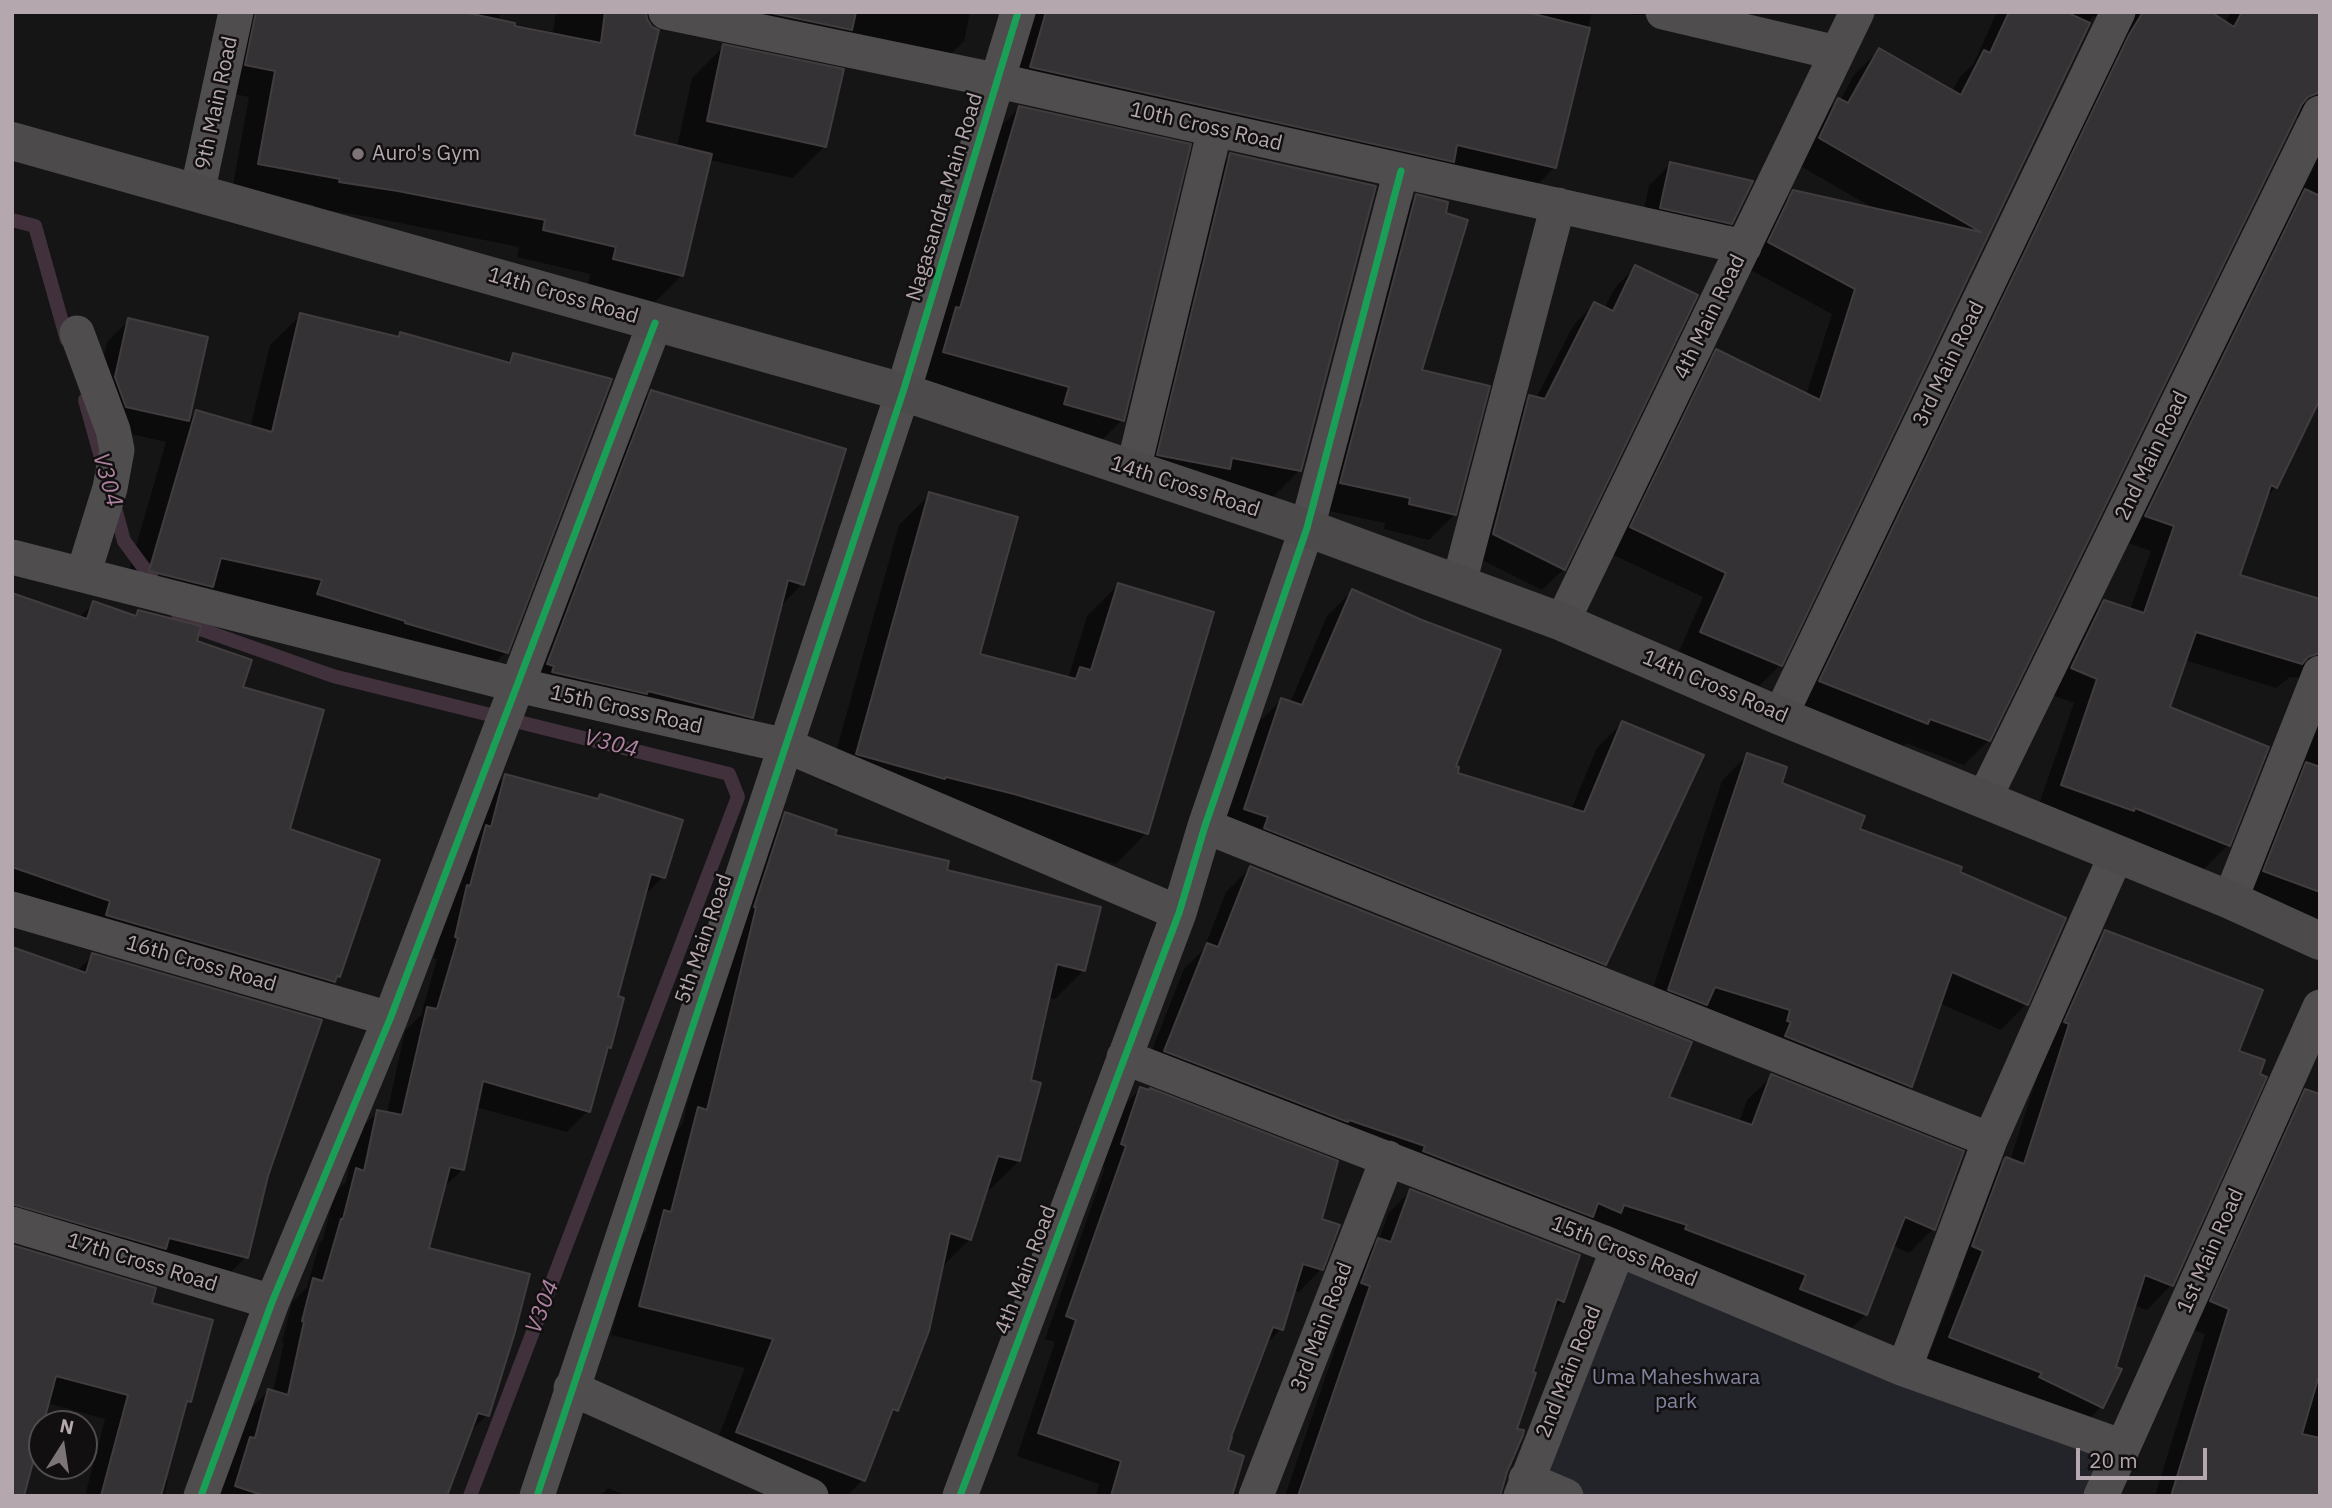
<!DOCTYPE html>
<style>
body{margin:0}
#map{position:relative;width:2332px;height:1508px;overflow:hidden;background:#151515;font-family:"IBM Plex Sans",sans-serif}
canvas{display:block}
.frame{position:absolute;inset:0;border:14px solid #b5a7ae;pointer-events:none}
.north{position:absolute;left:28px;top:1410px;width:70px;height:70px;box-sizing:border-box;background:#110f0f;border:2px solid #534c4f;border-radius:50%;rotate:12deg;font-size:19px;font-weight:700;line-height:28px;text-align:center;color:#b5a7ae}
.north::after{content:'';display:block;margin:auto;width:24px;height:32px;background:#7d7478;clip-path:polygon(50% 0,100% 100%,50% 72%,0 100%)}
.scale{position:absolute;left:2076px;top:1448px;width:131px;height:32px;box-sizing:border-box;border:4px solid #b5a7ae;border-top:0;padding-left:9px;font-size:21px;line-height:24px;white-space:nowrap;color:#b5a7ae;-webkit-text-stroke:5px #110f0f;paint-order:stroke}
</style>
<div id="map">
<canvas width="2332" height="1508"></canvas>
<div class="frame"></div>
<div class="north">N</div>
<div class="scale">20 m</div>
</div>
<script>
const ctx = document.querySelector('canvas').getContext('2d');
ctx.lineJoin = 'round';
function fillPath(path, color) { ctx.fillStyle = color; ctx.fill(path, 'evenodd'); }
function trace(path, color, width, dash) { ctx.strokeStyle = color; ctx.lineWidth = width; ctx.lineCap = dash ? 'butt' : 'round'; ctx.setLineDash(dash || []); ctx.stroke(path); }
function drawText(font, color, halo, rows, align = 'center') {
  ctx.font = font + ' "IBM Plex Sans",sans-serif'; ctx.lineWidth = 5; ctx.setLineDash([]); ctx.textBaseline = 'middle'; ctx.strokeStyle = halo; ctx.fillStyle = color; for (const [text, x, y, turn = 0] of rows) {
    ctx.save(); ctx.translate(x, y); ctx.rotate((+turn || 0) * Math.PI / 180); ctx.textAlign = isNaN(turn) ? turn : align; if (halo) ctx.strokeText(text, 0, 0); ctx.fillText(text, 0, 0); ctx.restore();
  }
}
fillPath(new Path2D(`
 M1618,1249L2120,1458L2102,1496H1566L1526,1479Z`), '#23232a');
fillPath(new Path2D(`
 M223,12H500L499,21L553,32L556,12H646L632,136L677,147L692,78L724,46L825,146L793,178L709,160L682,275L655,302L588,285L590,274L517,257L519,247L370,217L313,208L314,205L232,191L249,97L219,91Z
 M711,12H970L964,41L939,66Z
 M1031,12H1592L1555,167L1532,190L1008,90Z
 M1621,12H1648L1646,15H1633Z
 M1997,12H2207L2225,24L2231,12H2320V389L2276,487L2265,498L2238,576L2320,601V924L2240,896L2302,678L2290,677L2276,688L2185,660L2168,708L2228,845L2204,869L2037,810L2074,703L2047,693L2080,627L2104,602L2130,610L2151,551L2122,541L2303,119L2294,117L1989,740L1964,765L1906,743L1902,748L1796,706L2101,18L2092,16L1780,665L1755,690L1677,656L1703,597L1607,552L1692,376L1717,351L1806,395L1832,314L1745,267L1769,216L1794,192L1875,209L1795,163L1814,124L1838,100L1840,101L1854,75L1879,50L1952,92L1960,77L1974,63Z
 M1019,108L1122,420L1092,450L1035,434L1040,417L914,382L989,138Z
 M1230,155L1300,470L1271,499L1130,483L1202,184Z
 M1670,164L1731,223L1709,245L1640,229L1649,186Z
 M1416,196L1420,371L1455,514L1429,540L1384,529L1385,523L1315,508L1390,222Z
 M1635,267L1564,569L1542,590L1472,555L1508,419L1530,397L1536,398L1573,326L1594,304L1604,309L1614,289Z
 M301,315L397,338L400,334L506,363L513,355L506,652L475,683L120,602L166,442L104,428L94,400L107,342L129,320L206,338L187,421L196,412L250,428L270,345Z
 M652,391L802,584L780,607L752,717L720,749L616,722L614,725L521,704L620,423Z
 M930,494L978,655L1068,679L1087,616L1118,585L1146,833L1116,864L983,824L913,808L827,784L899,525Z
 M1352,591L1454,767L1455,774L1571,810L1597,748L1622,723L1604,964L1579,989L1220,834L1256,725L1281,700L1290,703L1327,616Z
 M12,595L79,618L94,603L133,617L139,612L195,642L241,688L339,977L311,1005L12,905Z
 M1747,755L1780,784L1858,830L2064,919L2026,1004L2001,1030L1939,1003L1910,1086L1885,1111L1644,1015L1722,781Z
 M505,776L596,800L600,796L663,877L642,898L616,997L609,1047L605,1050L588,1111L567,1132L476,1107L463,1169L442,1189L427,1250L487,1415L468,1434L445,1496H218L229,1460L236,1453L247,1413L268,1391L273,1392L284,1343H282L292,1302L307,1287L320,1242L323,1239L335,1192L346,1182L356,1133L378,1112L387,1113L405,1031L421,1015L437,959L434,958L446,909L484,797Z
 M786,814L832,837L945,871L1084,970L1055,999L1048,997L1029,1081L1019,1161L989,1190L986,1189L970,1239L941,1268L896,1410L887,1419L863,1480L847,1496H799L709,1461L745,1368L611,1335L635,1241L646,1231L670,1138L682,1125L728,937L757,843ZM1048,963L1065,964V968Z
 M1250,868L1667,1099L1739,1123L1747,1100L1772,1076L1933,1229L1909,1253L1892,1245L1866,1314L1841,1339L1777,1313L1783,1299L1662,1253L1142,1075L1184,969L1204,949L1226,892Z
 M2105,932L2236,1052L2171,1285L2147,1310L2134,1305L2101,1407L2077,1432L1926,1362L1960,1275L1948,1271L1981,1184L2006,1159L2010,1161L2046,1049L2081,957Z
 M12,955L77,971L93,955L267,1175L246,1257L222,1281L12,1234Z
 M1140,1089L1320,1220L1321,1269L1299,1292L1293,1290L1281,1329L1263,1347L1226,1451L1230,1496H1096L1099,1484L1017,1456L1055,1342L1045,1339L1105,1168L1100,1167L1118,1112Z
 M2306,1091L2320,1096V1496H2155L2205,1334L2186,1327L2280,1117Z
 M1410,1191L1563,1301L1552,1312L1515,1430L1498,1496H1285L1349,1308L1340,1305L1356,1262L1379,1240L1388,1214Z
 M12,1247L150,1304L189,1401L183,1407L164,1480L168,1481L164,1496H85L105,1419L47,1403L22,1496H12Z
 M608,1488L627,1496H600Z`), '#0007');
trace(new Path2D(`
 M12,220L35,226L67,340
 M85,400L104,468
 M114,504L124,541L158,587
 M170,603L186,624L333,676L729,774L738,797L470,1496`), '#40313c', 14);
const building = new Path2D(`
 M256,12H463L515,23V26L601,43L605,12H646L647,19L652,27L659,30L634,135L712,154L683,276L613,259L616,247L543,230L545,220L398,191L339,182L340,179L258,164L275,71L245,65Z
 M766,12H856L852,30Z
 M1046,12H1526L1590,28L1556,168L1457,145L1454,162L1030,67Z
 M2009,12H2066L2090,23L1782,666L1700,632L1726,573L1630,527L1716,349L1820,400L1855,289L1768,242L1793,190L1981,232L1819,138L1838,98L1848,103L1879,48L1961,95L1984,50L1990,53Z
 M2143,12H2211L2234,27L2242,12H2320V92L2308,97L2302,104L1990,741L1930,719L1928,724L1819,681L2129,35Z
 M723,44L844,69L826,147L707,121Z
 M1019,106L1191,144L1124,421L1064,404L1069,387L943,352L956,307L960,308Z
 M1230,153L1376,186L1301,471L1232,458L1230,469L1157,455Z
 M1670,162L1753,181L1732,224L1660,208Z
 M2305,189L2320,196V399L2277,488L2271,485L2240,575L2320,599V653L2308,657L2302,664L2196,632L2170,707L2269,747L2230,846L2135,808L2134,811L2061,785L2097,679L2071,668L2104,600L2144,613L2174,526L2145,516Z
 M1416,194L1448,202L1446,213L1468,220L1422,370L1490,386L1456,515L1409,504L1410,498L1340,483Z
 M1635,265L1698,295L1565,570L1493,534L1529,395L1545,399L1594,302L1613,311Z
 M300,313L399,337L400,332L510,363L513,353L612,379L508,653L405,623V621L317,594L322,580L221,558L213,587L149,571L196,410L272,432Z
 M128,318L208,337L189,421L126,407L115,377Z
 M651,390L846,449L804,585L788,580L753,718L648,691L647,694L552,672L554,666L547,664Z
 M929,492L1018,517L980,654L1076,679L1080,667L1091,670L1118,583L1214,612L1148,834L1014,794L946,777L945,779L856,754Z
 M1352,589L1422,620L1501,650L1456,766L1459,767L1458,773L1584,812L1622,721L1704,755L1606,965L1264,828L1268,817L1244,809L1281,698L1302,705Z
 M12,593L87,619L93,601L136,616L138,610L201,626L197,641L252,660L243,687L324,710L290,829L380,860L340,977L337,976L335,982L106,915L110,901L12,867Z
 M1747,753L1787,767L1782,783L1865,816L1860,829L1962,867L1960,872L2066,918L2028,1005L1952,972L1912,1087L1785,1036L1791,1022L1787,1021L1790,1010L1715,987L1707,1005L1668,990Z
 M2306,762L2320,767V892L2263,871Z
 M505,774L598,799L600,794L683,820L665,878L651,874L618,996L624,998L611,1048L608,1047L590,1112L483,1081L464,1170L450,1167L429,1248L530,1274L515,1332L489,1416L478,1413L447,1496H265L235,1486L250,1437L255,1438L268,1389L288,1395L304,1322L302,1321L313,1278L323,1281L341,1219H343L356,1168L364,1171L377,1110L402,1115L427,1007L437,1009L458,938L455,937L467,885L470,886L486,825L491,827Z
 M785,812L837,830L835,835L949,861L947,870L1101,907L1085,971L1057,964L1031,1080L1041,1083L1020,1161L998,1156L971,1240L950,1233L929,1331L898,1411L893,1409L865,1481L736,1432L773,1339L639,1306L664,1210L671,1212L698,1107L707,1110L756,908L754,907Z
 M1250,866L1692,1042L1669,1097L1752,1125L1771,1074L1964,1151L1935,1230L1905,1217L1867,1315L1800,1289L1806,1275L1685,1229L1687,1225L1624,1205L1621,1213L1598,1203L1593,1217L1423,1151L1425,1146L1349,1120L1348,1122L1164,1051L1207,943L1218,947Z
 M2105,930L2263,990L2239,1051L2265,1060L2260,1074L2267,1077L2173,1286L2145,1275L2116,1367L2122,1369L2103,1408L2039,1377L2042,1373L1949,1337L1983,1251L1972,1246L2004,1160L2006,1157L2024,1164L2069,1024L2064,1022Z
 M12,947L86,973L92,953L322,1020L268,1176L248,1258L169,1238L166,1249L12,1204Z
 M1140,1087L1149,1090L1150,1088L1338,1161L1322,1219L1340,1225L1323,1270L1303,1264L1283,1330L1273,1327L1231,1437H1232L1228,1450L1244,1456L1232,1496H1111L1121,1461L1038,1433L1076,1320L1066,1316L1126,1146L1121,1144Z
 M2305,1089L2320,1094V1372L2302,1434L2320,1438V1496H2171L2229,1309L2210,1301Z
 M1410,1189L1580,1255L1564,1302L1557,1299L1533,1372L1536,1373L1517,1429L1524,1430L1523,1435L1507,1472L1500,1496H1298L1370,1286L1361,1283L1378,1238L1391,1242Z
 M12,1245L156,1288L152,1303L213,1320L191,1402L187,1401L161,1496H101L128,1395L56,1376L24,1496L12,1495Z`);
fillPath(building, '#343234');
trace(building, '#413d3f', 2);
trace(new Path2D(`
 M666,12L999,81L1744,247
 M1663,12L1837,53
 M197,193L236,12
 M77,333L113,430L117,450L110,488L83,575
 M1133,470L1215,129
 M12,557L517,685L787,746L1179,913
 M1459,583L1558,205
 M1562,622L1857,12
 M1780,716L2118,12
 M1984,799L2320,113
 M1205,826L1990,1140
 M2230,900L2320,673
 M12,909L390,1019
 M1124,1057L1602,1242L1904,1369L2123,1447
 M12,1224L272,1302
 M1904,1369L1990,1140L2117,853
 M571,1388L811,1496
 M1526,1479L1566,1496
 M201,1496L272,1302L390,1019L655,323
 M537,1496L903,392L1018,12
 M960,1496L1179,913L1205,826L1307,528L1401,171
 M1256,1496L1388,1158
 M1521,1496L1618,1249
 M2101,1496L2320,1007`), '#504d4e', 35);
trace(new Path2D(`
 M12,141L903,392L1307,528L1562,622L1780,716L2230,900L2320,941`), '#4c4a4b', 38);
trace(new Path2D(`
 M201,1496L272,1302L390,1019L655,323
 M537,1496L903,392L1018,12
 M960,1496L1179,913L1205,826L1307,528L1401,171`), '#1a9f57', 7);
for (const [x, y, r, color] of [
 [358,154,7,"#7d7478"]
]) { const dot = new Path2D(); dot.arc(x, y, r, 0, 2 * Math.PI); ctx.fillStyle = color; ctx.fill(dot); trace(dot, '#110f0f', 2.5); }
drawText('21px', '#b5a7ae', '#110f0f', [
 ["9th Main Road",217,103,-78],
 ["10th Cross Road",1206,127,13],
 ["Nagasandra Main Road",945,197,-73],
 ["14th Cross Road",563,296,16],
 ["4th Main Road",1710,317,-64],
 ["3rd Main Road",1949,364,-64],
 ["2nd Main Road",2152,456,-64],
 ["14th Cross Road",1185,487,18],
 ["14th Cross Road",1715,687,23],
 ["15th Cross Road",626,710,13],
 ["5th Main Road",704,939,-71],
 ["16th Cross Road",201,964,16],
 ["1st Main Road",2211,1251,-66],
 ["15th Cross Road",1624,1252,22],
 ["17th Cross Road",142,1263,17],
 ["4th Main Road",1026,1270,-69],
 ["3rd Main Road",1322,1327,-69],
 ["2nd Main Road",1569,1372,-68]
]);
drawText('21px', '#b5a7ae', '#110f0f', [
 ["Auro's Gym",372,154]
], 'left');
drawText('21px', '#80839e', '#110f0f', [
 ["Uma Maheshwara",1676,1378],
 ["park",1676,1402]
]);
drawText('italic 23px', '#ad81a0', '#110f0f', [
 ["V304",107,480,74],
 ["V304",611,744,14],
 ["V304",543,1307,-69]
]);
</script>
